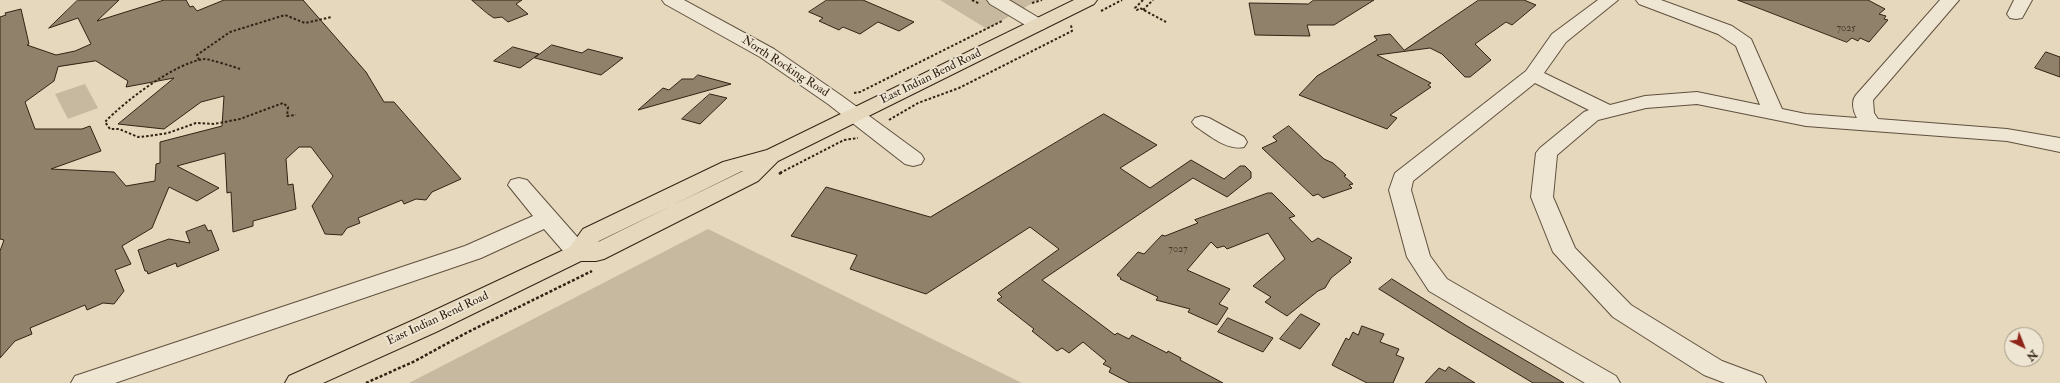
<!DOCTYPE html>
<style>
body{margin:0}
#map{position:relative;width:2060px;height:383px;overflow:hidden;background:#e5d8bc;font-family:"IM FELL Double Pica",serif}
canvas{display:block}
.north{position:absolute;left:2004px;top:327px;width:40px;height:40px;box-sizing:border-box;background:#eee6d3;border:1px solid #a39887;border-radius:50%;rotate:137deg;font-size:11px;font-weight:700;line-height:16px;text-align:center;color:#332214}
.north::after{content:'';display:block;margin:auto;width:14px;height:18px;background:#8f2418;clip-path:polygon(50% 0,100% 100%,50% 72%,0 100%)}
</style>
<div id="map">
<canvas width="2060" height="383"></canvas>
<div class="north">N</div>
</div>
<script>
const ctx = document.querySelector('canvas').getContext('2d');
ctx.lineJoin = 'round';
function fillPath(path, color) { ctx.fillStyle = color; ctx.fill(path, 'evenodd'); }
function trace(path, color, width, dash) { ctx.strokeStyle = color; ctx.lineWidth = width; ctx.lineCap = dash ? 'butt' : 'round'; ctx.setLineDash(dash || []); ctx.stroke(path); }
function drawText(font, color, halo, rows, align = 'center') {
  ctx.font = font + ' "IM FELL Double Pica",serif'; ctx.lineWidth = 3.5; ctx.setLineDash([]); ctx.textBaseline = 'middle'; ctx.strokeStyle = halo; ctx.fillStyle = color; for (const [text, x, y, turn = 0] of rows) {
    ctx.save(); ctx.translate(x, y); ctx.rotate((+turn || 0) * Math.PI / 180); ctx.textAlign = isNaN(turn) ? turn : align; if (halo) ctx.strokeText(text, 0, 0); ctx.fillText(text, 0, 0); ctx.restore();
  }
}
fillPath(new Path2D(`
 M940,0H1038L987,29Z
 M85,84L98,108L68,119L55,94Z
 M708,229L1022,383H409Z`), '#c7b99f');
const building = new Path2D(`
 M78,0H119L97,21L164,0H186L190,7L193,6L197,11L224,0H303L366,72L384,102H394L461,179L432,192L426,200L416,199L404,204L402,200L358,218L360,223L347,228L342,235L325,234L312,206L333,176L311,147H299L286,159L288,185L293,184L296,209L253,221V226L233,232L231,192L227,193L225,153L177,166L219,188L197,201L169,187L152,228L122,246L131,264L115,270L124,291L114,304L103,303L87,310L85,305L30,328L32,334L15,341L0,358V251L4,240L0,239V17L6,15L5,13L21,9L29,44L27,45L56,55L75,51L91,44L78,18L49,28ZM96,61L128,81L126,87L174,78L118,124L164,129L201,102L224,96L222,126L160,142V163L156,164L155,181L126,186L114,172L51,169L101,151L90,126L82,129H35L25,102L54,81L58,67Z
 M472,0H522L516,4L528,14L508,22L502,17L494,18L488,14Z
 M827,0H863L914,22L899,31L878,22L860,34L843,27L839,30L819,21L823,18L809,12Z
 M1314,0H1374L1334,25H1307L1310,36L1255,35L1249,3L1308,4Z
 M1479,0H1524L1536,5L1512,25L1506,22L1475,44L1491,60L1470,77H1465L1442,54L1430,48L1377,55L1431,83L1428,85L1431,87L1390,115L1397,118L1387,129L1299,95L1317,76L1377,40L1374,36L1390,34L1404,50Z
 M1738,0H1868L1885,9L1879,14L1886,16L1884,19L1888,20L1869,42L1860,38L1858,41L1852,38L1847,42Z
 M552,45L582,53L588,49L623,58L601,75L535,58Z
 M513,47L539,54L520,68L494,61Z
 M2046,52L2060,57V77L2035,68Z
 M698,75L731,84L638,110L663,88L669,90L682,79H693Z
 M710,94L727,98L700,124L682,119Z
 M1104,114L1157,145L1120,168L1150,188L1191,160L1224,179L1240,166H1245L1251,172V178L1227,197L1193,178L1042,280L1115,335L1117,333L1129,339L1132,335L1167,353L1168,351L1181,358L1180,360L1223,383H1130L1109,372L1111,368L1103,364L1106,361L1083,342L1069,353L1062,348L1057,351L1032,331L1034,329L997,300L1002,297L998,293L1059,249L1030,227L926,294L850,269L857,255L791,236L826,187L930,217Z
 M1289,126L1324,159L1333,163L1346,175L1344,176L1353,184L1349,185L1352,188L1323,198L1318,194L1313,196L1262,148L1277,141L1273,137Z
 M1268,193H1272L1295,216L1289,218L1312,242L1318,238L1352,258L1349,261L1351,262L1331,278L1325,288L1318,291L1287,316L1265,302L1271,297L1253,286L1285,259L1268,233L1227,249L1224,246L1217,248L1211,242L1187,270L1230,289L1219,304L1228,308L1217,325L1188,312L1190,309L1156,300L1158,297L1120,279L1121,278L1117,275L1138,252L1144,254L1162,235L1165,236L1198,223L1195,220Z
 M205,225L208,231L211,230L219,250L177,267L176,263L148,274L147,271H145L138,250L169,239L190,243L186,232Z
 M1392,279L1467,326L1564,383H1533L1448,332L1379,289Z
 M1301,314L1320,324L1300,349L1280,339Z
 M1228,318L1273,338L1263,352L1218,332Z
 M1362,326L1384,334L1380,342L1399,349L1396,355L1404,358L1393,383H1367L1332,365L1346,338L1349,340L1353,332L1358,335Z
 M1449,367L1475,383H1425L1439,368L1445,371Z`);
fillPath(building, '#90816b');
trace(building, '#332214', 1);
const minor = new Path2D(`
 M662,0H684L774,49L842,96L921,154L924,159L921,164L913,166L905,164L828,104L760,57L665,4Z
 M987,0H1009L1044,21L1047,25L1044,29L1038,30L1032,29L990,4Z
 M1598,0H1618L1566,42L1544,73L1610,105L1645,96L1697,92L1760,105L1736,46L1718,34L1639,4L1636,0H1661L1732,26L1751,39L1782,109L1806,114L1857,118C1853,111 1851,101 1856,95L1940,0H1959L1873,100L1874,113L1878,119L2007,129L2060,138V152L2007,141L1806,126L1697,104L1646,108L1598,120L1557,155L1553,197L1575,248L1631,305L1722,361L1762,376L1766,383H1725L1704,375L1613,317L1553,252L1531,197L1536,153L1540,148L1584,112L1589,110L1535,83L1413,181L1411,190L1430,256L1447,279L1616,376L1620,383H1585L1429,291L1407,257L1389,190L1395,173L1526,71L1552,34Z
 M2014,0H2032L2022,18L2016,19L2010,18L2007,14Z
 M1202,116L1209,118L1244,137L1247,142L1244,147C1227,151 1209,135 1195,126L1192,122L1195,118Z
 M519,178L527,180L586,247L590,253L586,259L578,261L570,259L544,229L481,258L115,383H71L75,376L465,246L533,216L508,185L511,180Z`);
const major = new Path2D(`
 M1074,0H1097L1094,4L778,161L758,181L604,259L596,261H581L436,332L323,383H285L289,376L418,318L570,247L583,229L723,162L767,150ZM743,171H742L598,242L599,241Z`);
trace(minor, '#60503e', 2);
trace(major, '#332214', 2);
trace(new Path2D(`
 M972,0L980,4
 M1143,0L1135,8L1137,10L1140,8L1166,22
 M1032,3L1042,0
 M1143,10L1153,0
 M1101,11L1122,0
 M199,60L197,55L230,32L285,15L305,23L332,17
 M240,69C235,67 209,59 205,59C176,62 125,101 105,122L110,129H119L138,137L149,136L168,133L196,123L214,124L240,119L283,103L288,107L287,116L296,115
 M854,93L860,92L1002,21
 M889,120L918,103L959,88L1072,31L1071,25
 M780,173L844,140L858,138`), '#332214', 2, [2.5, 2]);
trace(new Path2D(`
 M779,174L782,172
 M366,383L415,361L468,332L592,271`), '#332214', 2.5, [3, 2]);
fillPath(minor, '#eee6d3');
fillPath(major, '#e5d8bc');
drawText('10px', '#4a3a2a', null, [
 ["7025",1846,29],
 ["7027",1178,250]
]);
drawText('12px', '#332214', '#eee6d3', [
 ["North Rocking Road",785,67,33],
 ["East Indian Bend Road",931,77,-26],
 ["East Indian Bend Road",438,319,-25]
]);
</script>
